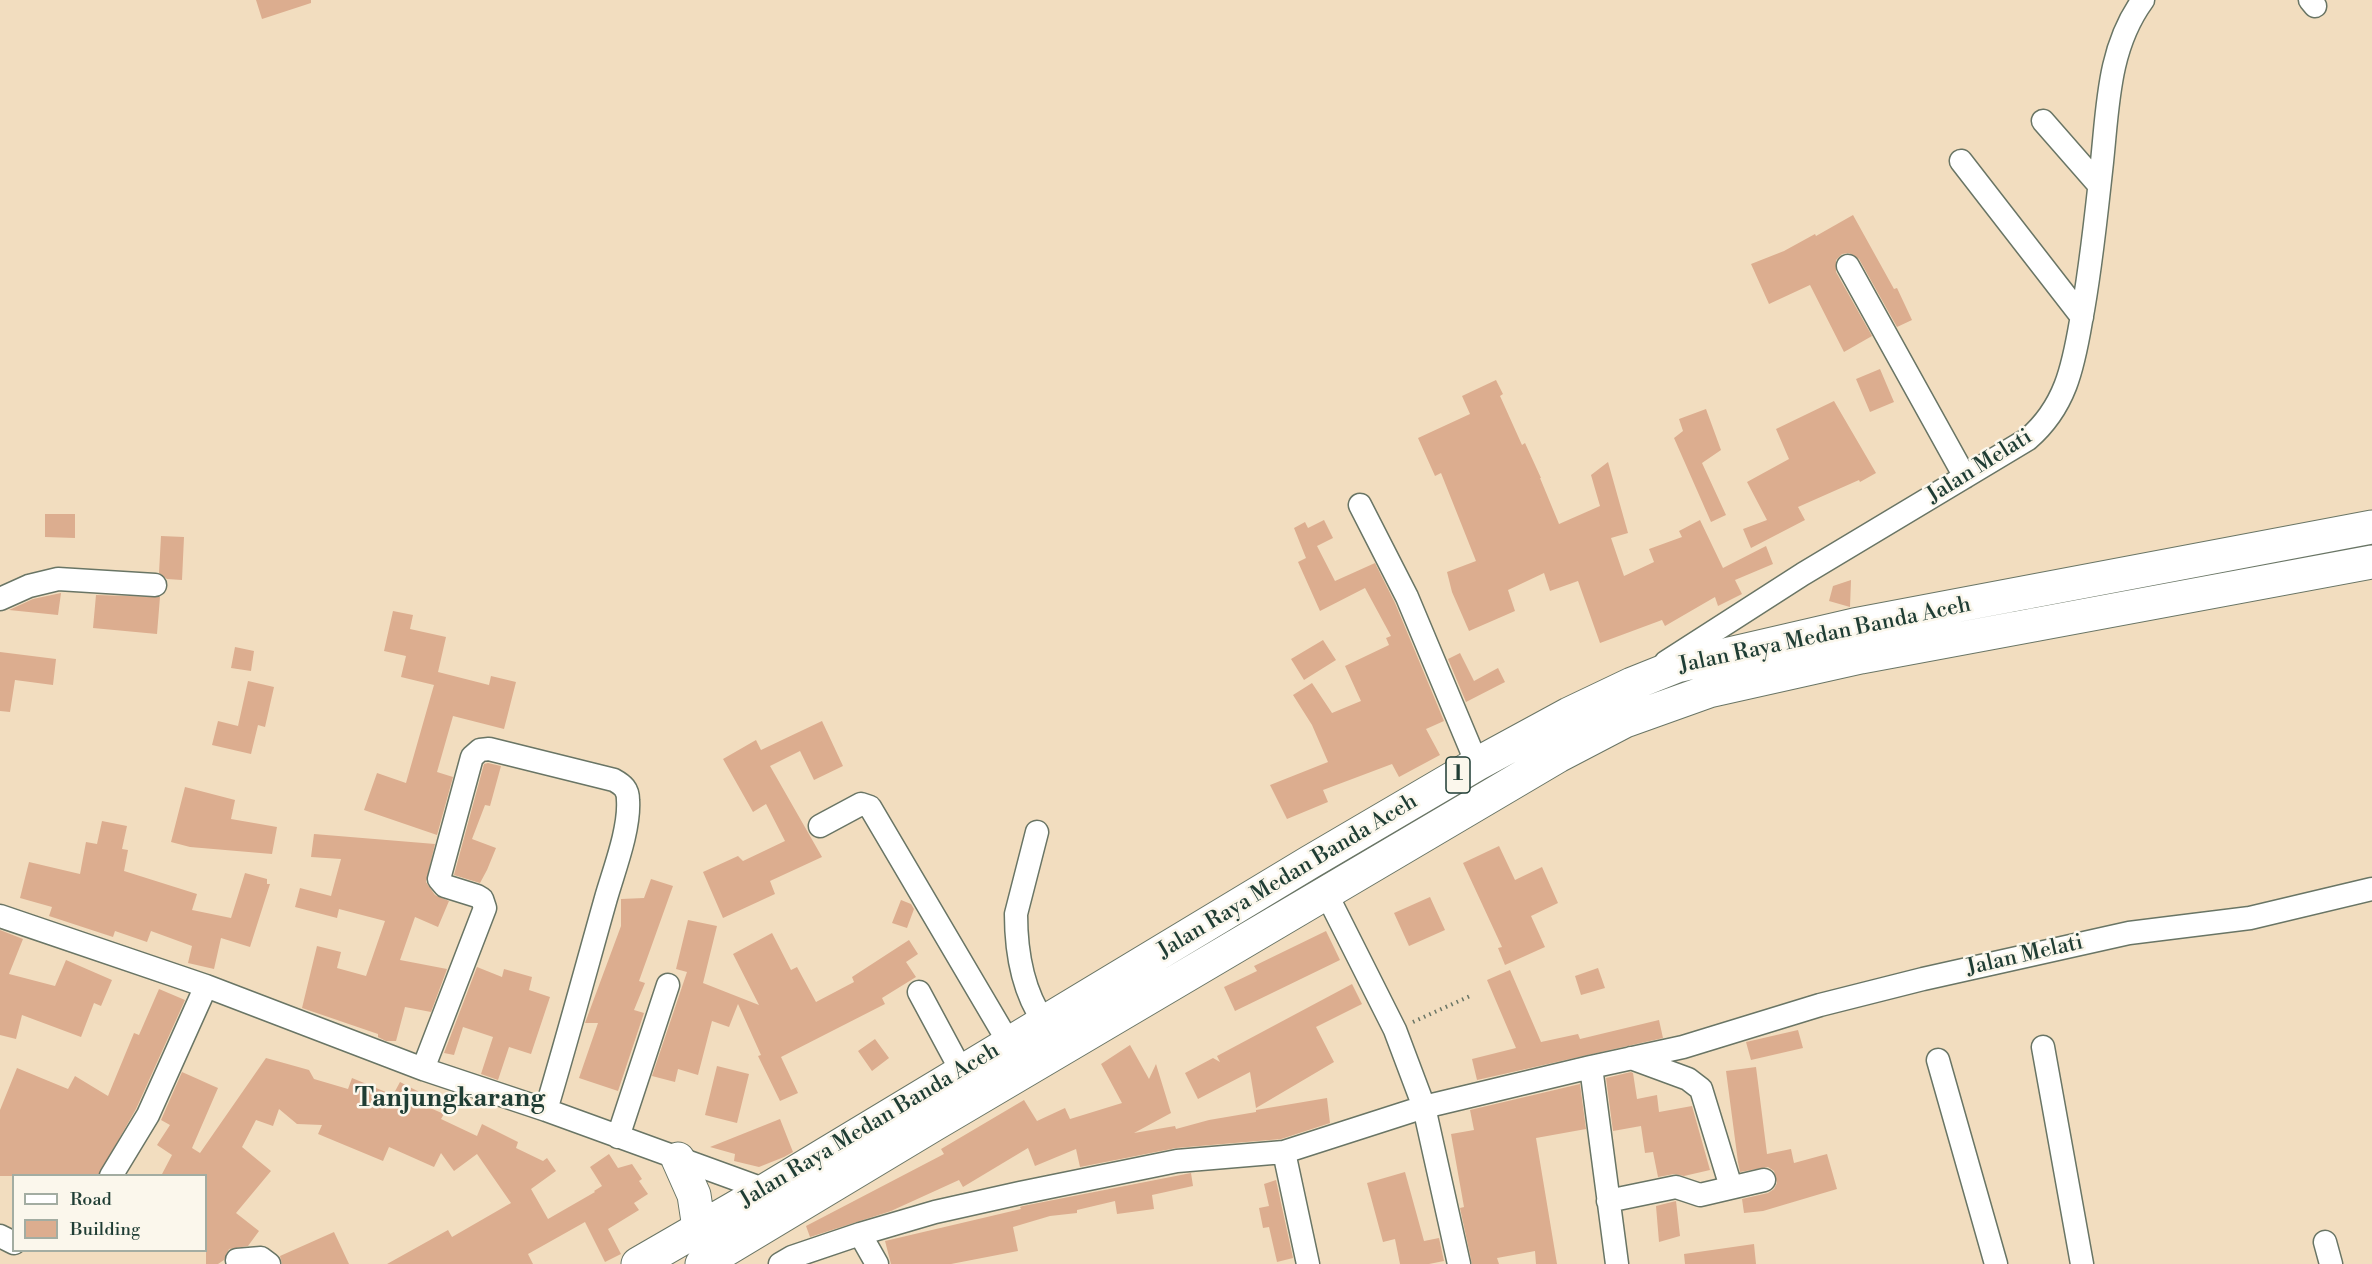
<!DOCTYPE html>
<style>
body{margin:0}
#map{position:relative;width:2372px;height:1264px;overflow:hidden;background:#f2ddbf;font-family:"Libre Bodoni",serif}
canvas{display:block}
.legend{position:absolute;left:12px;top:1174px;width:195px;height:78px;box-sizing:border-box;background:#fbf7ec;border:2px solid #a3ada2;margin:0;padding:8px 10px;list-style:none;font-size:18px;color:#1f3d34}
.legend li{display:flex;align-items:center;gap:12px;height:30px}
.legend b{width:30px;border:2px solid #a3ada2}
</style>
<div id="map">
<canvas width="2372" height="1264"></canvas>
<ul class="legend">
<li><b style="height:8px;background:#fff"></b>Road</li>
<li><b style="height:16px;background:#dcad8f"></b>Building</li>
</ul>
</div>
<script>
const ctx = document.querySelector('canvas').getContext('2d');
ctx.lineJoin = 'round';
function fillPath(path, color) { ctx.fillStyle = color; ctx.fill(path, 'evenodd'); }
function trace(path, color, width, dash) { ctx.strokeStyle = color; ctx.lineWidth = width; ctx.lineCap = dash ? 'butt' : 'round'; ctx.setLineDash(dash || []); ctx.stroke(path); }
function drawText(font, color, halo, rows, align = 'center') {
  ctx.font = font + ' "Libre Bodoni",serif'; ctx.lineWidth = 5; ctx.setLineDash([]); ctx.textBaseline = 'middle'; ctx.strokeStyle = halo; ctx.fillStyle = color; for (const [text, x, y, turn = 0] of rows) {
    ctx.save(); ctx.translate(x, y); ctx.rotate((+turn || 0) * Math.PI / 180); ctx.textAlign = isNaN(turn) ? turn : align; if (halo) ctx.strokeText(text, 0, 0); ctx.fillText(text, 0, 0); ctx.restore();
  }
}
fillPath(new Path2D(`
 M256,0H311V3L262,19Z
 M1853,215L1894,289L1897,288L1912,320L1897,327L1859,259L1849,253L1842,254L1836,260V272L1872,336L1844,352L1810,285L1769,304L1751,264L1784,251L1815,234L1816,236Z
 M1880,369L1894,402L1870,412L1856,379Z
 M1496,380L1503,394L1500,396L1522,445L1525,443L1541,478H1540L1559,524L1600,506L1591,475L1608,462L1628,533L1611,538L1624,576L1654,562L1649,549L1682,537L1679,531L1700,520L1723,568L1766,546L1773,564L1735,580L1742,594L1718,606L1715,597L1665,626L1662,620L1600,643L1578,581L1550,591L1544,573L1508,590L1515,611L1469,631L1452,592L1447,572L1476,561L1441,473L1435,476L1418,438L1470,414L1462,396Z
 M1834,401L1876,473L1860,482L1859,480L1798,507L1805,520L1751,548L1743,529L1767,520L1747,482L1789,459L1776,429Z
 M1706,409L1721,450L1702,463L1726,515L1711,522L1674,438L1683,431L1679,419Z
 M45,514H75V538L45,537Z
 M1324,520L1333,538L1317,546L1335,581L1375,563L1395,603L1444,721L1426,729L1440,755L1399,777L1392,764L1323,790L1328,802L1287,819L1270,785L1328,762L1312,725L1293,695L1312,683L1332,713L1361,701L1345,666L1389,645L1386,638L1391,636L1365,588L1320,611L1298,562L1306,558L1294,528L1305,522L1308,528Z
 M161,536L184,537L182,580L167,579L159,573Z
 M1851,580L1850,607L1829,601L1833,586Z
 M61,593L58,615L9,610L33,599Z
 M96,595L160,597L157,634L93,628Z
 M393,611L413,615L410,629L446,637L438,672L489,685L491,676L516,682L504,729L453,716L437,772L453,777L437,835L364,810L377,773L406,783L434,685L401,677L406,656L384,651Z
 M1323,640L1336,660L1304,680L1291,659Z
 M235,647L254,651L251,671L231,668Z
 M0,652L56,659L53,685L15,680L10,712L0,711Z
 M1460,653L1474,681L1498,668L1505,682L1466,702L1448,659Z
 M248,681L274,687L265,727L258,725L251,754L212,745L218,721L238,726Z
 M822,721L843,766L814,780L800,751L770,766L822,857L770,881L775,894L723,918L703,872L738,856L743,861L785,841L766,804L753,812L723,759L756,740L761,750Z
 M488,763L501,766L490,806L485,805L472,839L496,848L487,870L480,883L454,875L484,764Z
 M185,787L235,800L231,819L277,827L272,854L190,847L171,842Z
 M102,821L127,826L122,849L128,850L124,871L197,894L192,910L231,918L245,873L267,879V884H270L250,947L221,938L214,969L188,963L192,946L151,931L147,942L115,931L113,937L49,916L52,907L20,898L29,862L80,874L86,842L97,844Z
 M314,834L435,844L426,882L435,895L449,901L438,927L415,917L400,960L447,969L431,1012L405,1007L396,1041H386L378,1037V1034L302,1008L317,946L341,952L337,968L366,976L385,921L339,909L337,918L295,907L300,888L331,896L341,859L311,857Z
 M1499,846L1515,880L1542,867L1558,903L1531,916L1545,947L1505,965L1498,948L1502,947L1463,863Z
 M651,879L673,886L639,981L645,983L634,1010L644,1013L618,1091L579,1078L598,1023H585L621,926V899L644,898Z
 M1430,897L1445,930L1409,946L1394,913Z
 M901,900L911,904L914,909L907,928L892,923Z
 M688,920L717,926L703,983L759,1005L733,954L772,933L791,970L797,967L816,1002L854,982L852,977L909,940L918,954L906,962L916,977L882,998L885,1004L781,1057L798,1093L780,1101L758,1056L761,1055L738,1004L729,1027L712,1021L698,1075L678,1069L675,1082L652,1076L687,972L676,969Z
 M0,930L23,939L9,974L55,986L66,960L112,980L101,1006L94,1003L81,1037L22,1015L16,1039L0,1035Z
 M1326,931L1340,960L1235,1011L1224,987L1257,971L1254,966Z
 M477,967L502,977L504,969L532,977L529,990L550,997L531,1054L509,1047L498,1080L481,1074L493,1037L463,1027L454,1055L444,1053Z
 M1598,968L1605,988L1581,995L1575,976Z
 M1510,970L1541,1042L1578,1034L1580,1039L1659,1020L1663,1038L1477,1080L1472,1059L1516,1048L1487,980Z
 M1352,984L1362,1004L1316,1027L1334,1062L1256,1108L1250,1072L1198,1099L1185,1073L1213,1058L1220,1062L1217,1056Z
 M159,989L185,1000L136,1109L98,1176H0V1110L17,1068L68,1089L75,1076L108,1096L134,1033L139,1035Z
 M1798,1030L1803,1048L1751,1060L1746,1042Z
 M875,1039L889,1058L872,1071L858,1051Z
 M1130,1045L1149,1079L1156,1064L1171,1113L1134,1133L1175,1126L1176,1129L1209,1120L1256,1112V1110L1327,1098L1330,1123L1281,1139L1176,1148L1080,1167L1076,1149L1035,1166L1028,1148L963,1187L959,1180L891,1211L810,1237L806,1226L944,1154L941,1149L1024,1100L1037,1121L1065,1108L1070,1119L1122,1103L1101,1064Z
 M266,1058L309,1070L314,1079L348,1089L352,1078L393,1095L400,1082L425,1095L421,1104L444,1114L441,1119L477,1136L482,1124L518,1142L516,1148L543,1161L547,1158L556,1171L531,1189L548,1219L595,1192L594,1191L602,1186L590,1167L609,1154L618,1168L632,1164L642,1179L639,1181L648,1194L634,1203L639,1210L608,1229L621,1254L605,1262L585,1222L528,1254L533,1264H387L448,1230L452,1237L511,1203L477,1154L454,1171L441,1153L434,1167L389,1147L383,1161L318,1134L322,1125L297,1124L279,1109L273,1126L256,1120L242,1147L271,1171L236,1213L259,1231L248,1246L229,1249L224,1260L218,1264H206V1176H161L172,1155L157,1145L170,1125L161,1120L182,1072L218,1088L192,1148L200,1153Z
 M717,1066L749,1074L737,1123L705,1115Z
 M1756,1067L1767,1154L1791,1149L1794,1163L1827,1154L1837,1189L1763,1211L1744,1213L1742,1199L1768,1193L1774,1189L1777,1183L1774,1171L1768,1167L1740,1172L1738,1162L1726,1071Z
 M1631,1072L1633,1073L1637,1099L1657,1095L1659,1112L1692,1106L1710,1170L1684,1176L1674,1174L1658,1177L1653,1152L1645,1153L1641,1126L1613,1131L1606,1078Z
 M1580,1084L1586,1129L1536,1138L1557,1264H1536L1535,1251L1497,1258L1499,1264H1472L1460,1208L1464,1207L1451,1134L1474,1130L1470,1110Z
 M780,1119L793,1152L784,1157L759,1167L734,1161L735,1154L710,1147Z
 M1405,1172L1424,1241L1439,1238L1444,1261L1429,1264H1400L1395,1239L1383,1242L1367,1183Z
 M1191,1173L1193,1186L1152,1195L1154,1209L1117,1214L1115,1201L1077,1210V1213L1050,1216L1013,1227L1018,1251L951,1264H891L885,1241L1021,1209L1020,1207L1023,1206Z
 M1276,1180L1293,1258L1277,1262L1269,1227L1263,1228L1259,1208L1269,1206L1264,1184Z
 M1676,1201L1680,1236L1659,1242L1656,1206Z
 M334,1232L349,1264H282L280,1256Z
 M1754,1244L1756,1264H1685L1684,1254Z`), '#dcad8f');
const minor = new Path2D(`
 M2310,0L2315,6
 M2043,121L2099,185
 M1961,161L2082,317
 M1848,266L1965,477
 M1360,505L1407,597L1477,764
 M0,599L29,586L58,579L155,585
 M1666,662L1803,574L2028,439C2065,407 2073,368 2081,321C2091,269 2096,216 2102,162C2108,106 2108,48 2143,0
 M820,826L861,804L870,807L1009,1043
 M1037,832L1016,914C1016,952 1022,990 1044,1022
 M0,916L206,986L423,1069L546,1110L766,1190
 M919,992L962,1072
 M2043,1047L2082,1264
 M1631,1058L1688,1079L1701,1089L1731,1187
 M1938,1060L1996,1264
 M1591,1067L1683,1047L1820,1005L1923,979L2129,933L2250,918L2372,889
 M423,1069L485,908L482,899L477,896L445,886L439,879L472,757L480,750L489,749L614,780C623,785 628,789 628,800C630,829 614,870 606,898C586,969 567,1040 546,1110
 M618,1137L668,985
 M111,1176L148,1115L206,986
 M1608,1201L1676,1187L1700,1195L1764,1180
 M860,1234L877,1264
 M0,1236L14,1243
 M2325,1242L2331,1264
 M237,1260L261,1258L269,1264
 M780,1264L792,1257L860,1234L935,1212L1020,1193L1177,1161L1284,1152
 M1308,1264L1284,1152L1424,1107L1395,1030L1326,893
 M1459,1264L1424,1107L1591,1067L1617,1264`);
const highway = new Path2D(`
 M678,1159L694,1195L699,1228
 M638,1264L766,1190L1310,862L1477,764L1569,714L1632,684L1677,666L1854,625L2372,527
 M702,1264L933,1125L1558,756L1625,721L1709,691L1861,657L2372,562`);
trace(minor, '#697565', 25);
trace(highway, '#697565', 35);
trace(new Path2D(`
 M1413,1022L1470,996`), '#697565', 4, [1.5, 4.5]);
trace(minor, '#fff', 22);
trace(highway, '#fff', 33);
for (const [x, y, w] of [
 [1458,775,24]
]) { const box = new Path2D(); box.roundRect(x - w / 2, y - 18, w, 36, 4.5); ctx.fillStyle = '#fbf7ec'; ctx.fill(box); trace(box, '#1f3d34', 1.5); }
drawText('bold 21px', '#1f3d34', null, [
 ["1",1458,775]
]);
drawText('22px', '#1f3d34', '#fbf7ec', [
 ["Jalan Melati",1980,467,-32],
 ["Jalan Raya Medan Banda Aceh",1825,636,-12],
 ["Jalan Raya Medan Banda Aceh",1288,877,-31],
 ["Jalan Melati",2025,956,-13],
 ["Jalan Raya Medan Banda Aceh",870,1126,-31]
]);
drawText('bold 26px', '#1f3d34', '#fbf7ec', [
 ["Tanjungkarang",450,1100]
]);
</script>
